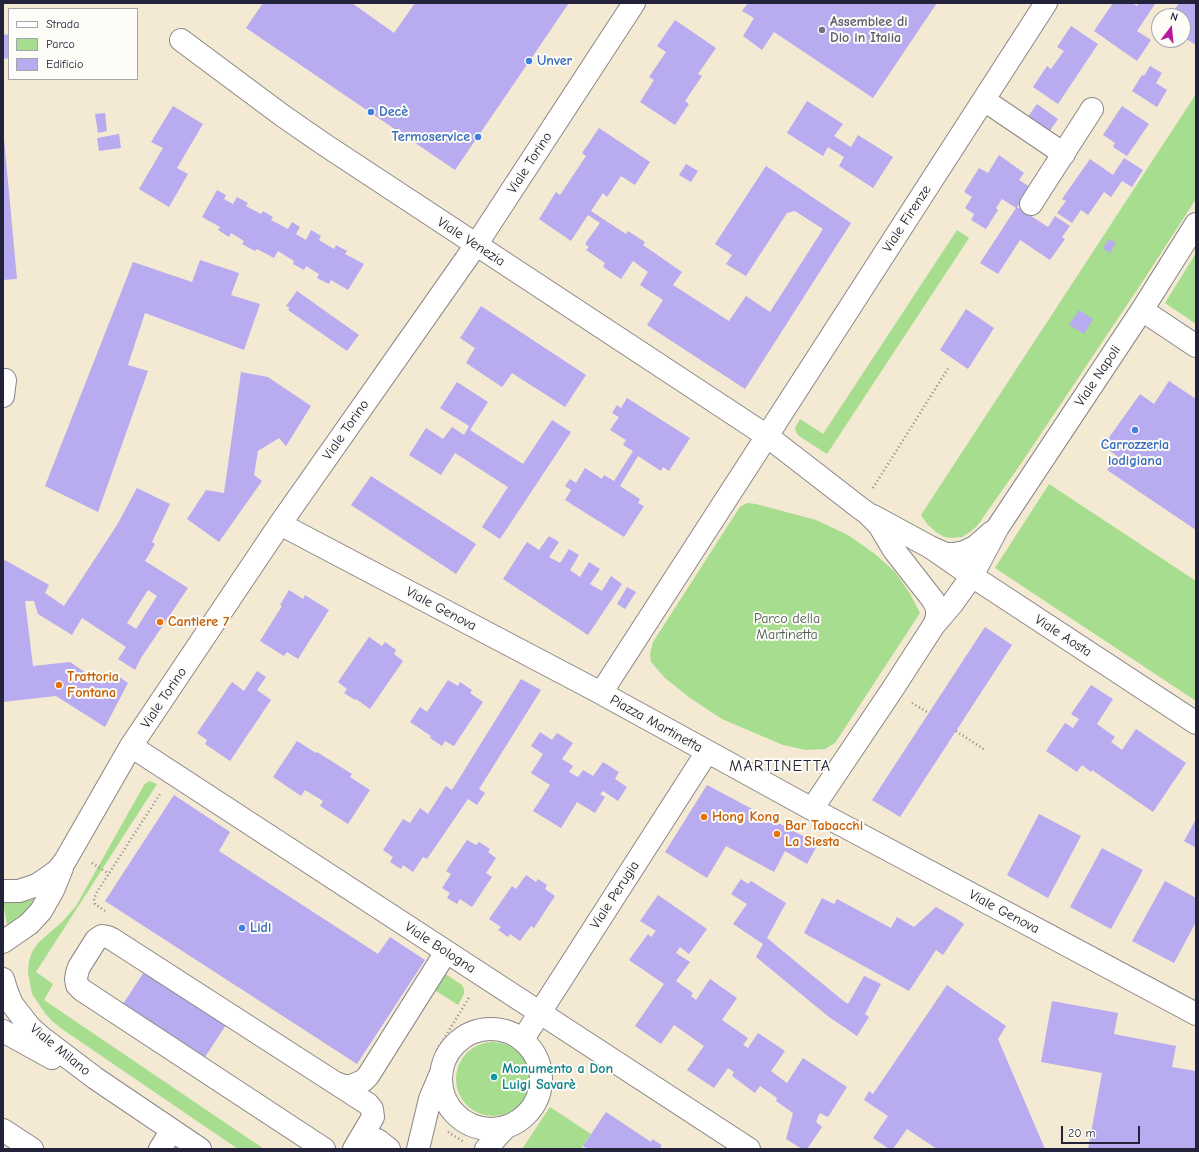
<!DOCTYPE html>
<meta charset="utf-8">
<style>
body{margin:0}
#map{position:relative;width:1199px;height:1152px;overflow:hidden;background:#f4e9d3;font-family:"Comic Neue",sans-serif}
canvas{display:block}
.frame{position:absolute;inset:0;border:4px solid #22223b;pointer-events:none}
.legend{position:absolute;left:8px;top:8px;width:130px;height:72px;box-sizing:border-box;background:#fdfcf7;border:1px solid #a5a5ac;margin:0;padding:5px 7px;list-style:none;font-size:12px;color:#22223b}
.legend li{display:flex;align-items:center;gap:8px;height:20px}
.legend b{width:20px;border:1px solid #a5a5ac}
.north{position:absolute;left:1151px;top:8px;width:40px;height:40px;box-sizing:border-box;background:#fdfcf7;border:1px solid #a5a5ac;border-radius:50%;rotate:16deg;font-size:11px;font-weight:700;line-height:16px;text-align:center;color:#22223b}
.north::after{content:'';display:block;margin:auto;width:14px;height:18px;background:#b5179e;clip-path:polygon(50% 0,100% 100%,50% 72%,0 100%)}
.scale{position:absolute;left:1061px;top:1126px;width:79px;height:18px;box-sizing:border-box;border:2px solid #22223b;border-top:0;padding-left:5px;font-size:12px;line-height:14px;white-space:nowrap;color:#22223b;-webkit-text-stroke:3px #fdfcf7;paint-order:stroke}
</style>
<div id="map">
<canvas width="1199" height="1152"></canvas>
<div class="frame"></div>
<ul class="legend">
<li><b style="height:5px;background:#fff"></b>Strada</li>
<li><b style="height:11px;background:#a6dd8e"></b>Parco</li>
<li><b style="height:11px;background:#b8abef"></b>Edificio</li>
</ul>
<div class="north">N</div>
<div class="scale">20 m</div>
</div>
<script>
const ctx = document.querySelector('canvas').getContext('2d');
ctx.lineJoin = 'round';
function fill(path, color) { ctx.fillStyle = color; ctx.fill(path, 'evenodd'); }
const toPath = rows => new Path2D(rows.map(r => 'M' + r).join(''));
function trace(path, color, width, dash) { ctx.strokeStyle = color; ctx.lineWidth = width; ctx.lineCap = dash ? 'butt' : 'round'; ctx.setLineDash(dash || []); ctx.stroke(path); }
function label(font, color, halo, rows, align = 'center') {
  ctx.font = font + ' "Comic Neue",sans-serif'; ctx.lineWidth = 4; ctx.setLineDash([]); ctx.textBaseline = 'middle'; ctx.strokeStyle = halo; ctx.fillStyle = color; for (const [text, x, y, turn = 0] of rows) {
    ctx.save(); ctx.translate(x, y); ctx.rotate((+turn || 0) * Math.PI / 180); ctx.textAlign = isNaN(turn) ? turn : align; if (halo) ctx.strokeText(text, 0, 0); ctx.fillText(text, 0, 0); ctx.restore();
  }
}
fill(toPath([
 [1196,94,1196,199,1139,287,1020,465,977,526,970,532,962,537,952,538,944,537,936,532,928,525,921,515],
 [957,230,969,238,827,454,799,436,797,434,795,428,800,419,823,434],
 [1196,253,1196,324,1165,303],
 [1049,484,1196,581,1196,701,995,568],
 [747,503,756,504,816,520,848,535,875,554,895,572,909,592,920,613,835,743,825,749,806,750,783,745,722,719,690,698,665,678,651,662,650,654,653,642,736,513,740,507],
 [149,781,152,782,157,784,36,972,53,984,44,1000,264,1149,238,1149,62,1029,52,1021,45,1013,32,994,28,972,29,961,32,952,38,943,63,921,76,906,144,785],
 [39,898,25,913,8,924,7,924,3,902,26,901],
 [444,973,462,985,464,989,464,994,458,1005,433,989],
 '456 1079a37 37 0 1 1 74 0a37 37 0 1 1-74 0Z',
 [550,1107,591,1134,581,1149,522,1149]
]), '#a6dd8e');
fill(toPath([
 [263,3,352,3,394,33,415,3,569,3,455,170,246,28],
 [748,3,937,3,873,98,774,32,762,50,743,36,754,18,742,11],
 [1113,3,1132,3,1137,6,1139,3,1155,4,1137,31,1151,40,1137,61,1094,31],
 [1179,3,1196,3,1196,45,1183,37,1183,16,1170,16],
 [675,20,716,48,698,74,702,76,685,101,689,104,675,125,640,102,654,80,649,77,666,52,657,46],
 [1071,26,1098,44,1058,104,1033,87,1047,66,1051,69,1064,51,1057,47],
 [9,34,9,58,3,59,3,35],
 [1150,66,1162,73,1156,83,1167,90,1157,107,1132,91,1142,75,1144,76],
 [807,101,843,124,834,136,851,147,858,135,893,157,873,188,839,166,844,157,828,147,823,156,787,133],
 [1037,104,1058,119,1049,132,1027,118],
 [173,106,203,124,177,168,188,174,169,207,139,189,163,148,151,142],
 [1122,106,1149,124,1127,156,1113,147,1115,143,1103,135],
 [105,113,107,131,98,133,95,114],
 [599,128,650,162,635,185,621,176,607,197,603,193,591,211,626,234,628,231,645,242,643,245,682,272,673,285,729,321,746,296,770,312,823,229,795,211,787,213,746,276,726,264,732,255,715,244,766,166,851,223,745,389,647,325,663,300,640,285,648,272,633,261,621,279,603,267,605,263,586,250,589,247,585,244,600,223,588,215,571,241,539,219,556,192,560,195,586,156,582,153],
 [119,134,121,148,99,151,97,138],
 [3,139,4,139,17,279,3,280],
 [999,155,1024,173,1019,180,1030,187,1017,207,1048,227,1055,216,1070,226,1062,237,1065,239,1050,260,1020,240,998,274,980,263,1016,208,1002,199,996,208,998,210,986,229,971,220,974,214,965,208,972,197,964,192,979,168,988,173],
 [1124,158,1143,170,1132,187,1122,181,1111,197,1104,192,1088,215,1081,210,1072,223,1057,213,1066,201,1062,199,1090,159,1113,175],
 [686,164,698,171,691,182,679,175],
 [217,190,226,195,224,199,233,204,237,197,248,203,246,206,261,214,263,211,273,217,271,220,288,229,292,222,300,227,296,234,306,240,311,230,321,236,319,240,334,249,336,245,347,251,345,254,364,264,348,290,331,280,329,284,317,278,319,274,306,266,304,270,293,264,294,261,278,251,274,258,257,249,255,251,242,244,244,241,231,233,229,237,218,230,220,227,202,217],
 [1109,239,1116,243,1110,253,1103,248],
 [200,260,239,273,231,295,260,304,244,350,145,313,128,365,148,371,98,512,45,486,133,262,192,282],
 [297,291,359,335,347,351,288,310,290,308,286,306],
 [481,306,586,375,565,407,512,373,502,387,466,363,475,348,460,338],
 [966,309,994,328,968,369,940,350],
 [1079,310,1093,319,1084,334,1069,325],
 [241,372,268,377,311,406,286,446,279,438,258,451,254,475,262,481,219,542,187,519,206,490,224,493],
 [1169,381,1196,399,1196,530,1107,470,1117,456,1103,446,1140,394,1154,404],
 [457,382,488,402,470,430,523,464,552,420,571,432,500,539,482,527,508,487,455,453,441,475,409,455,426,428,443,439,452,427,464,435,469,426,440,408],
 [627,398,690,438,669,471,663,467,661,471,638,456,620,486,640,499,638,503,644,506,624,537,565,500,571,490,565,486,570,479,576,483,585,468,602,479,604,475,614,481,633,451,623,445,626,440,610,430,619,417,612,413,617,405,621,408],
 [371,476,476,544,456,574,351,505],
 [137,488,170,504,152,542,155,544,145,561,188,588,141,658,135,670,118,659,126,647,82,618,72,635,38,614,34,601,25,601,33,666,70,662,102,684,111,671,128,683,105,727,56,696,3,702,3,562,5,560,49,585,45,593,64,606,117,525],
 [148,590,157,596,136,629,127,623],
 [549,536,559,542,549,557,560,563,569,549,579,555,570,570,580,577,589,562,600,569,590,584,602,591,611,576,622,584,588,635,503,579,527,542,539,550],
 [627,587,636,592,625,609,617,604],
 [289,590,303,599,305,595,329,610,298,659,287,652,284,656,260,641,282,606,280,605],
 [985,627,1012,645,900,817,872,800],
 [369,637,382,646,385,642,396,650,394,654,403,661,370,709,356,699,355,700,344,693,347,689,338,682],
 [257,671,266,677,257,690,271,700,230,761,205,744,207,740,197,733,232,682,244,691],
 [521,679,541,690,479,789,485,793,477,805,468,799,427,859,423,857,413,872,403,865,401,869,390,862,393,857,383,850,403,819,410,823,420,808,428,814,446,786,452,790],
 [448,680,458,686,460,682,472,690,470,693,483,702,454,746,445,741,442,746,430,738,431,736,410,722,420,707,427,712],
 [1091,685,1113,699,1097,724,1115,737,1111,742,1122,750,1136,729,1186,763,1153,812,1092,770,1091,772,1082,765,1077,772,1046,751,1065,723,1073,728,1079,719,1071,714],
 [540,732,552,740,557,733,573,743,562,759,573,766,569,772,578,777,583,770,593,776,603,762,619,772,615,779,627,787,618,801,603,791,600,794,605,797,595,813,577,802,561,828,533,811,550,785,531,773,543,754,531,746],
 [297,741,316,753,317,752,352,774,350,777,370,790,348,824,320,806,323,801,315,796,305,790,301,796,273,777],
 [707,785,818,844,807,864,785,851,774,872,726,846,707,878,665,852],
 [174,795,230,832,219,851,378,954,390,937,425,960,357,1064,105,901],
 [1039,814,1081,836,1048,898,1007,875],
 [1196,819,1196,848,1184,841],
 [467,840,476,845,479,842,490,849,488,852,496,858,486,873,492,877,472,907,460,899,457,904,447,898,450,893,442,888,451,874,446,871],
 [1102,848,1143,870,1111,929,1070,907],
 [526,875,536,882,538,879,547,885,545,889,555,896,534,928,531,926,520,941,510,934,508,937,498,930,501,927,489,919,512,886,516,889],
 [741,879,748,884,751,881,786,903,767,938,841,999,848,1004,864,976,881,984,865,1014,869,1017,857,1036,829,1017,756,957,763,944,733,924,747,904,731,894],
 [1165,881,1196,898,1196,922,1174,963,1132,941],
 [658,895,707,929,689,954,680,947,676,953,690,962,676,981,693,993,691,996,696,1000,710,979,737,998,722,1020,748,1038,743,1045,748,1048,758,1033,785,1051,771,1071,787,1083,803,1058,847,1087,828,1117,820,1113,818,1117,816,1122,822,1127,807,1149,802,1149,786,1139,793,1113,776,1101,777,1098,760,1086,755,1093,732,1076,734,1072,728,1068,714,1088,687,1070,704,1046,674,1025,661,1044,635,1026,664,984,629,960,648,934,651,937,656,931,640,921],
 [822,898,834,904,837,899,891,928,897,917,914,927,936,907,957,919,964,924,943,955,936,950,909,991,804,933],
 [144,972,226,1025,205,1057,123,1004],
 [947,985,1006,1026,998,1039,1045,1149,937,1149,907,1129,893,1149,889,1149,873,1138,888,1116,864,1100,869,1091,873,1094],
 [1052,1001,1118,1013,1114,1034,1176,1046,1172,1067,1196,1071,1196,1149,1088,1149,1102,1073,1041,1062],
 [606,1112,651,1142,652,1139,662,1145,660,1147,663,1149,588,1149,583,1146]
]), '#b8abef');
const minor = toPath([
 [181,40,283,116,325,145,767,436,1046,3],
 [984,100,1064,154],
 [1031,204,1092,109],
 [1142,310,1196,346],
 [3,396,5,380],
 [767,436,860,508,867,513,879,525,894,550,933,600,937,608,937,617,934,625,892,690,812,809,601,693,767,436],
 [873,516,930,547,946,554,954,554,964,552,975,547,992,532],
 [280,524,601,693],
 [930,547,972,576,1196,723],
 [934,625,952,604,972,576,998,527,1142,310,1196,224],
 [131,746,749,1149],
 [812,809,1196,1014],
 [3,891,19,891,37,885,57,871,65,861,131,746,280,524,476,245,634,3],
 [3,942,29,924,41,911,53,890,62,868],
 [3,979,7,992,12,1004,29,1026,41,1037,95,1078,200,1149],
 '441 1079a50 50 0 1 1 100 0a50 50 0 1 1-100 0Z',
 [3,1031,52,1058],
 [523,1039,707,752],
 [336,1083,344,1086,351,1086,363,1081,368,1076,446,952],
 [3,1130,32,1149],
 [359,1142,363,1138,368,1137,373,1138,379,1141,389,1149],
 [160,1149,172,1130],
 [324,1149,82,990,77,985,76,979,77,973,79,967,96,940,102,936,108,937,112,939,368,1104,372,1109,373,1117,354,1149],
 [418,1149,430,1099,441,1073],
 [486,1149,505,1128]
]);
trace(minor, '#8b8687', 24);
trace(toPath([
 [873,488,949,367],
 [912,703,929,713],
 [956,731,985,750],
 [92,863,109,874],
 [105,911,95,904,94,899,97,892,160,794],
 [437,1050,470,996],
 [448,1132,464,1142]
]), '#8b8687', 2.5, [1, 3]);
trace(minor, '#fff', 22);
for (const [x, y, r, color] of [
 [822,30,4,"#6b7280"],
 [529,61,4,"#3f7fe0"],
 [371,112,4,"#3f7fe0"],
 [478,137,4,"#3f7fe0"],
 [1135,430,4,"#3f7fe0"],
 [160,622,4,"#e8710a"],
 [59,685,4,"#e8710a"],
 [704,817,4,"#e8710a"],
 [777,834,4,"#e8710a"],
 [242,928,4,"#3f7fe0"],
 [494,1077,4,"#0f9aa8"]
]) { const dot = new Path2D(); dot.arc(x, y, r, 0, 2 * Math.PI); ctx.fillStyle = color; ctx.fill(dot); trace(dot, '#fdfcf7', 1.5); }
label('bold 14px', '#5b616d', '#fdfcf7', [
 ["Assemblee di",830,22],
 ["Dio in Italia",830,38]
], 'left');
label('bold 14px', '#366cbe', '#fdfcf7', [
 ["Unver",537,61],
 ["Decè",379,112],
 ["Termoservice",470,137,"right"],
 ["Carrozzeria",1135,445,"center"],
 ["lodigiana",1135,461,"center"],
 ["Lidl",250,928]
], 'left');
label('14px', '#22223b', '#fdfcf7', [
 ["Viale Torino",530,163,-57],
 ["Viale Firenze",907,219,-57],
 ["Viale Venezia",471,242,33],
 ["Viale Napoli",1098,376,-56],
 ["Viale Torino",346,430,-55],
 ["Viale Genova",441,609,28],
 ["Viale Aosta",1063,636,33],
 ["Viale Torino",164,698,-56],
 ["Piazza Martinetta",656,724,29],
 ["Viale Perugia",615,895,-57],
 ["Viale Genova",1004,912,28],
 ["Viale Bologna",440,948,33],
 ["Viale Milano",60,1050,39]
]);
label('14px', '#4a5a54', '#fdfcf7', [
 ["Parco della",787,619],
 ["Martinetta",787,635]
]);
label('bold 14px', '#c56008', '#fdfcf7', [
 ["Cantiere 7",168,622],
 ["Trattoria",67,677],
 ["Fontana",67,693],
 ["Hong Kong",712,817],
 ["Bar Tabacchi",785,826],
 ["La Siesta",785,842]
], 'left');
label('bold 14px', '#0d838f', '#fdfcf7', [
 ["Monumento a Don",502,1069],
 ["Luigi Savarè",502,1085]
], 'left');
ctx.letterSpacing = '1px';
label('16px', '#22223b', '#fdfcf7', [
 ["MARTINETTA",780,766]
]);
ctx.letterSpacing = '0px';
</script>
